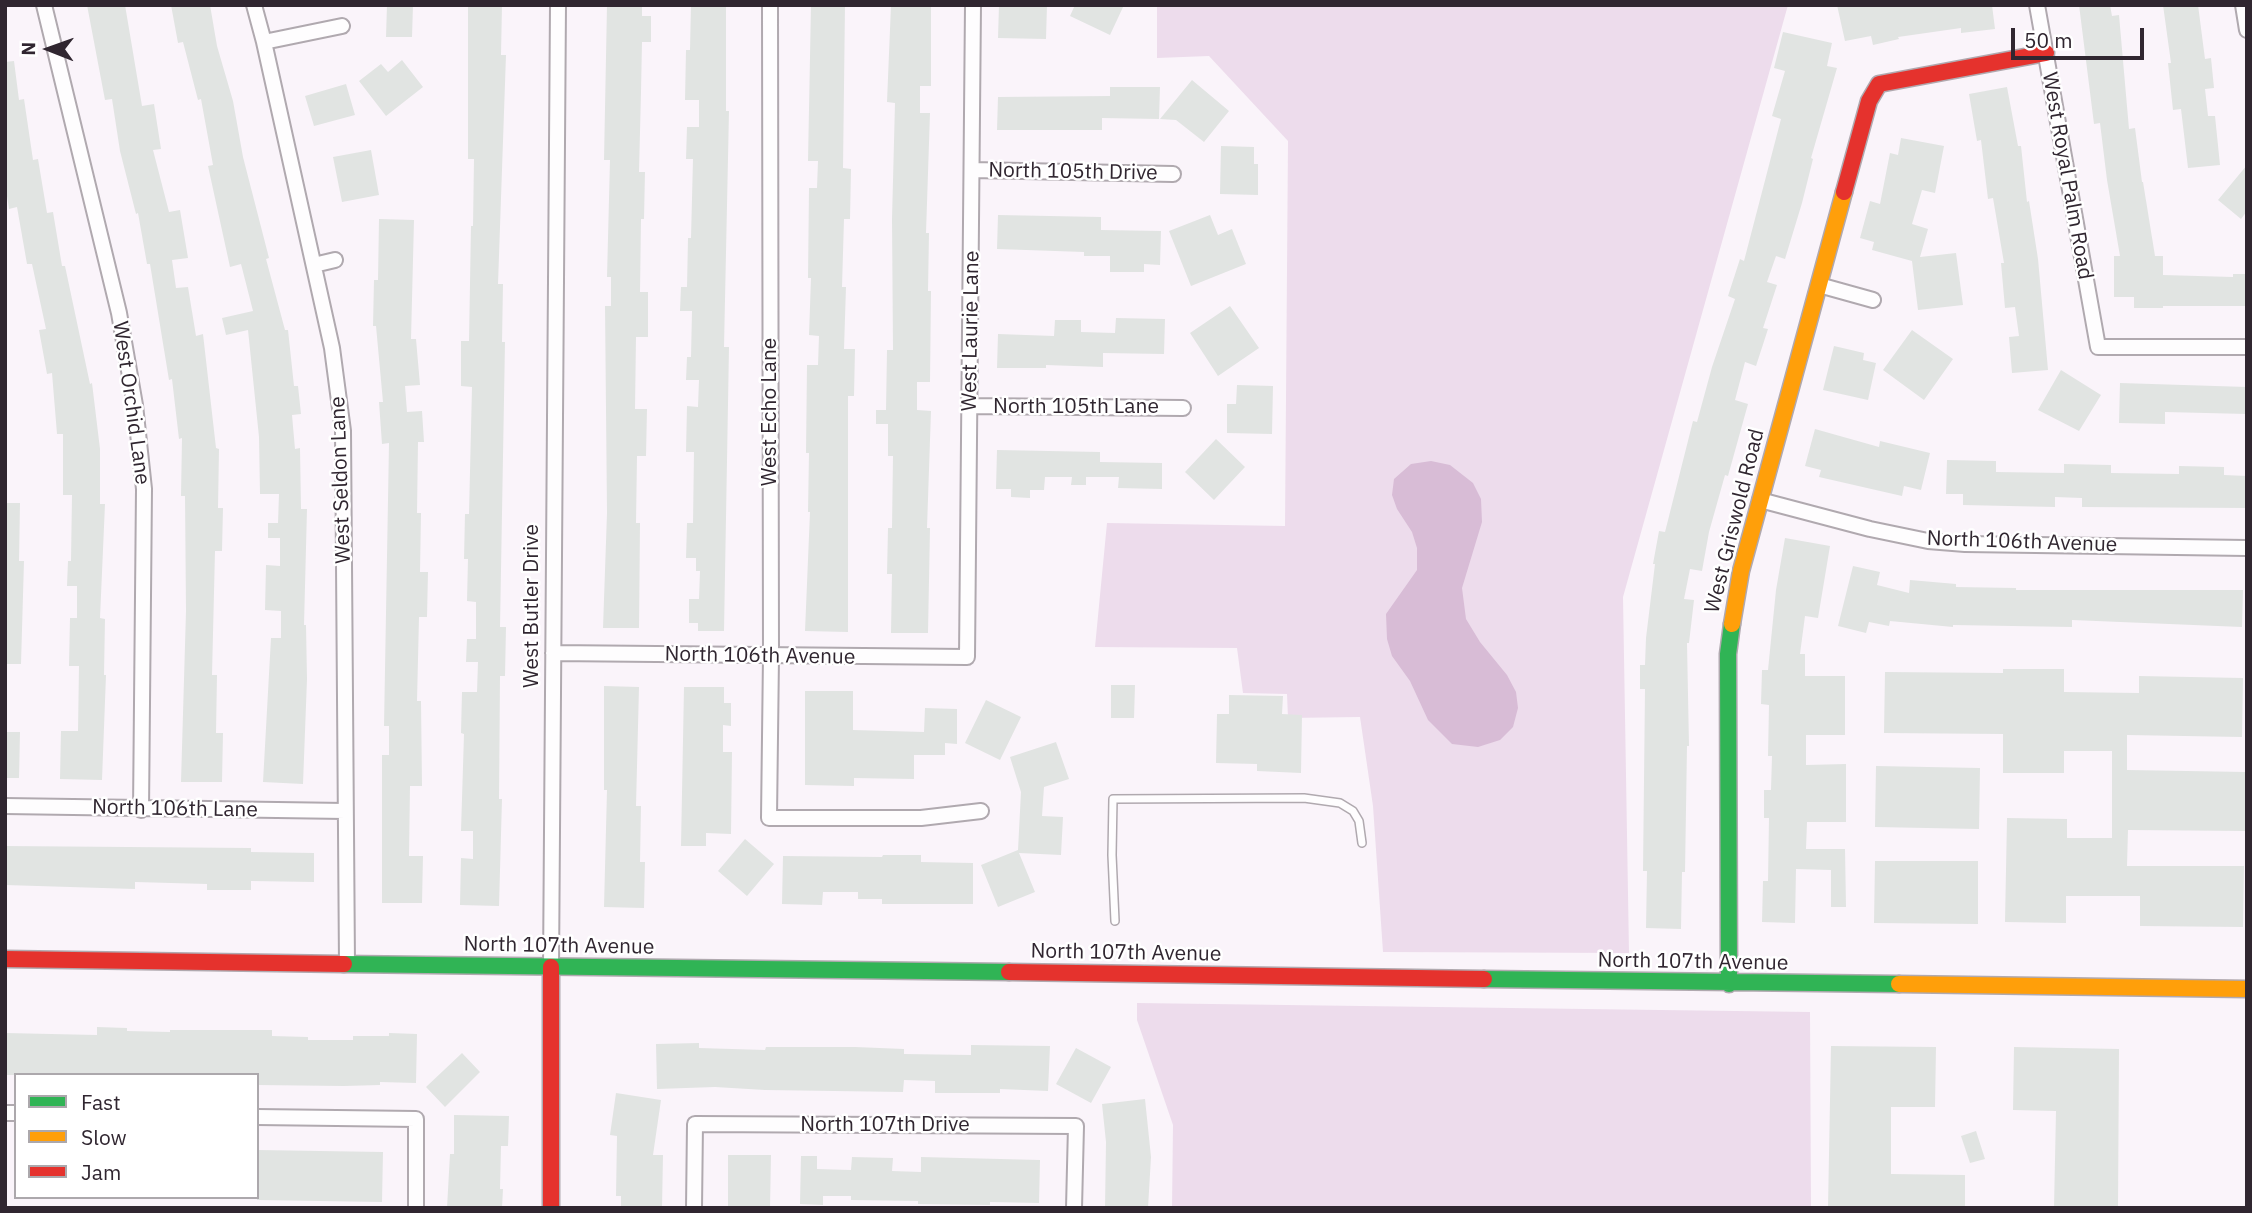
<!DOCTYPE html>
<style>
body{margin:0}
#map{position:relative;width:2252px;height:1213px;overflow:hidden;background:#faf4fa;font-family:"IBM Plex Sans",sans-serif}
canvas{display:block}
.frame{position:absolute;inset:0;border:7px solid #302630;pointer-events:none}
.legend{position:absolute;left:14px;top:1073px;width:245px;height:126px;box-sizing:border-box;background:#fff;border:2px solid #aca8ac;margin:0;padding:9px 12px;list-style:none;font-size:21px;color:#302630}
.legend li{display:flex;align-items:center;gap:14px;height:35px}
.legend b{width:35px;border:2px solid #aca8ac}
.north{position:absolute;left:14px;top:14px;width:70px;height:70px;-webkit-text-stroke:5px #fff;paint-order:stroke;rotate:271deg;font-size:19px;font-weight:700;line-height:28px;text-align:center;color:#302630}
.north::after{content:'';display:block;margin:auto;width:24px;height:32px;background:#302630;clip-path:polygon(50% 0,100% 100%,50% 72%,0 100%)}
.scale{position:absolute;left:2011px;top:28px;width:133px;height:32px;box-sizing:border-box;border:4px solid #302630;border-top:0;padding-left:9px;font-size:21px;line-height:24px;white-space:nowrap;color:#302630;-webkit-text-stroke:5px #fff;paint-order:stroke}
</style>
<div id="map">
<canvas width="2252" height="1213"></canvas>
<div class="frame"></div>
<ul class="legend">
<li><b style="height:9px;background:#30b455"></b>Fast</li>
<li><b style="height:9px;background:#ff9f0a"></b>Slow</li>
<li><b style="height:9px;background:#e5322d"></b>Jam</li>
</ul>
<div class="north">N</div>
<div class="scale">50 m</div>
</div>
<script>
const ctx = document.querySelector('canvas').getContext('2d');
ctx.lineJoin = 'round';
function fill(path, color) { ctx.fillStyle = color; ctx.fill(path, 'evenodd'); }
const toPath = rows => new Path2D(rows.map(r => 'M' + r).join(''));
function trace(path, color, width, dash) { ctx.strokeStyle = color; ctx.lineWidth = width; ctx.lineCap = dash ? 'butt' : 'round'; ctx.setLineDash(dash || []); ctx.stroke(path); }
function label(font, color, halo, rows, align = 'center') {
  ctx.font = font + ' "IBM Plex Sans",sans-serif'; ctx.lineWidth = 5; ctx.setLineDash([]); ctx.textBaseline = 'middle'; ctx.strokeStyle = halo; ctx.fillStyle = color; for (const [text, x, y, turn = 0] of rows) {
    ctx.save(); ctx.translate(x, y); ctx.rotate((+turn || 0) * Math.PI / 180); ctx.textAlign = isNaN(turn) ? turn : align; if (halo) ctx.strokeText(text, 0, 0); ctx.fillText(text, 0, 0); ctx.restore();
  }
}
fill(toPath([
 [1157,5,1788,5,1623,597,1629,953,1383,952,1373,806,1360,717,1288,718,1287,694,1243,693,1237,648,1095,647,1107,523,1285,526,1288,141,1209,56,1157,58],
 [1137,1003,1810,1012,1811,1208,1172,1208,1173,1125,1137,1020]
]), '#eddcec');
fill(toPath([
 [1431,461,1450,465,1473,483,1481,499,1482,522,1462,588,1466,619,1480,642,1507,675,1516,692,1518,708,1513,727,1500,740,1478,747,1452,744,1428,720,1410,681,1392,656,1387,639,1386,614,1417,570,1417,548,1412,532,1397,509,1392,495,1394,479,1411,464]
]), '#d8bcd6');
fill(toPath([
 [87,5,125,5,142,106,154,104,161,149,153,150,169,212,180,210,188,258,172,260,176,288,188,287,196,336,203,334,216,448,219,449,218,508,223,508,222,551,215,551,212,675,217,675,216,733,223,733,222,782,181,782,186,611,185,496,181,496,182,438,179,439,172,379,169,380,150,264,147,264,138,213,136,214,120,151,112,99,105,100],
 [171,5,210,5,217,46,233,101,243,157,269,258,266,259,285,330,288,330,294,386,298,386,301,414,292,415,295,449,300,448,301,509,307,509,304,625,306,625,307,679,303,784,263,782,271,638,281,638,281,611,265,610,266,565,280,566,280,538,268,538,268,523,278,523,279,494,260,494,259,437,248,330,226,335,222,318,253,311,241,264,230,267,208,166,213,165,201,99,198,100,183,42,178,43],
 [387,5,413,5,412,37,386,37],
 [468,5,502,5,501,55,506,55,498,284,503,284,502,342,505,342,500,627,506,627,505,676,500,676,499,799,502,799,499,906,460,905,461,858,473,859,473,831,461,831,464,734,461,733,462,692,477,692,478,662,466,662,467,639,476,639,476,602,467,601,468,559,464,559,465,514,469,514,472,387,461,386,461,341,469,341,471,226,473,226,474,159,468,159],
 [607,5,642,5,642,16,651,16,651,42,642,42,641,92,639,172,645,172,644,219,641,219,640,292,648,292,648,337,636,337,635,409,647,409,646,456,637,456,636,523,640,523,639,628,603,628,607,513,605,306,611,306,611,277,607,277,610,160,604,160],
 [691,5,726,5,726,111,729,111,724,347,729,347,724,631,698,631,698,623,689,623,689,599,699,599,700,571,696,571,696,558,686,558,687,523,693,523,694,452,686,452,687,406,698,407,699,380,686,380,687,357,691,357,692,311,680,311,681,287,687,287,688,238,691,238,693,159,686,159,687,127,699,127,699,100,685,100,686,50,690,50],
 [811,5,845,5,843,168,851,169,850,219,844,219,842,287,846,287,844,349,855,349,854,396,848,396,848,632,805,631,810,512,808,512,809,453,806,453,807,365,818,365,819,336,809,335,811,278,808,278,809,188,817,188,818,161,808,161],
 [891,5,931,5,931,86,920,86,920,113,930,113,926,233,929,233,928,291,931,291,930,382,917,382,917,410,931,411,927,528,930,528,928,633,891,633,892,574,887,574,888,528,892,528,893,456,888,456,888,424,876,424,876,410,886,410,887,350,893,350,892,219,895,103,887,102],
 [999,5,1047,5,1046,39,998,38],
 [1075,5,1124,5,1110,35,1070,16],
 [1837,5,1992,5,1995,29,1961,33,1961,28,1898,37,1899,39,1873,45,1871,36,1845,41],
 [2079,5,2110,5,2112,16,2119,15,2129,129,2135,128,2142,182,2143,182,2155,256,2163,256,2163,275,2233,277,2233,274,2247,274,2247,306,2163,306,2163,308,2134,308,2134,297,2114,297,2114,256,2120,256,2107,180,2100,123,2094,124],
 [2163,5,2198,5,2205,59,2211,58,2214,88,2205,89,2208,116,2215,116,2220,165,2188,168,2181,109,2173,110,2168,63,2171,63],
 [1783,32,1832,43,1827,66,1837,68,1811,158,1813,159,1802,203,1785,259,1776,256,1767,282,1777,285,1763,328,1768,329,1756,366,1745,362,1735,400,1748,404,1728,476,1725,475,1709,532,1702,571,1690,569,1684,599,1694,600,1689,643,1687,643,1689,746,1687,746,1685,872,1682,872,1681,929,1646,928,1647,871,1643,871,1645,689,1640,689,1640,665,1645,665,1646,638,1655,564,1653,564,1659,531,1665,532,1693,421,1697,422,1712,367,1735,299,1728,296,1740,259,1744,261,1781,119,1772,116,1785,71,1774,68],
 [402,60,423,87,386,116,359,81,381,64,388,72],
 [14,61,19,100,24,99,33,160,38,159,47,213,53,212,62,266,65,266,90,384,92,383,100,449,100,504,105,504,100,618,105,619,104,675,106,675,102,780,60,779,61,731,78,731,79,666,69,666,70,618,77,618,77,586,67,586,68,561,71,561,72,495,63,495,63,434,57,434,52,373,47,374,39,330,46,329,32,264,27,264,17,207,9,209,5,183,5,62],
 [1192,80,1229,111,1204,142,1176,120,1160,119],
 [346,84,355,115,314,126,305,96],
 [1110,87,1160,87,1159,119,1102,118,1102,130,997,130,998,97,1110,96],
 [2007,87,2018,146,2021,146,2027,202,2029,201,2038,259,2048,370,2012,373,2009,337,2019,336,2015,307,2005,308,2001,263,2004,263,1993,198,1988,199,1981,140,1977,141,1969,94],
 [1901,138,1944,146,1935,193,1922,190,1912,224,1928,229,1920,257,1956,253,1963,305,1918,310,1912,261,1872,250,1874,242,1860,238,1870,201,1880,204,1890,153,1898,155],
 [1221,146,1254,147,1254,164,1258,164,1258,195,1220,194],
 [371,150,379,195,342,202,333,157],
 [2247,165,2247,211,2241,219,2218,200],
 [998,215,1101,217,1101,230,1161,231,1160,265,1144,264,1144,272,1110,272,1110,256,1084,256,1084,252,997,249],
 [1210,215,1218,235,1232,229,1246,264,1191,286,1169,231],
 [379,219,414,220,411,339,416,339,420,385,405,386,407,412,422,411,424,442,418,442,417,513,421,513,420,572,428,572,427,617,419,617,417,701,421,701,422,786,410,786,409,856,423,856,422,903,382,903,382,755,389,755,389,726,384,726,389,443,382,444,379,402,383,402,376,326,373,326,374,280,378,280],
 [1230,306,1259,348,1218,376,1190,333],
 [1116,318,1165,319,1164,354,1103,353,1103,367,1046,365,1046,368,997,368,998,334,1054,336,1055,320,1081,320,1081,332,1115,333],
 [1912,330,1953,359,1924,400,1883,370],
 [1834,346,1864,353,1863,360,1876,363,1868,400,1823,390],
 [2061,370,2101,395,2079,431,2038,410],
 [2120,383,2247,387,2247,414,2165,412,2165,424,2119,423],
 [1237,385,1273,386,1272,434,1227,433,1227,404,1236,404],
 [1815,429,1879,447,1880,441,1930,453,1921,490,1904,486,1902,496,1819,477,1821,470,1805,466],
 [1216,439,1245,467,1214,500,1185,472],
 [997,450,1100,452,1100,462,1162,463,1162,489,1118,488,1119,477,1086,477,1086,485,1071,485,1072,477,1045,477,1044,490,1030,490,1030,498,1011,497,1011,489,996,489],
 [1947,460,1996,461,1996,472,2064,473,2064,464,2111,465,2111,473,2179,474,2179,466,2224,467,2224,475,2247,476,2247,508,2082,507,2082,498,2055,497,2055,507,1963,505,1963,494,1946,494],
 [5,503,20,503,19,561,24,561,21,664,5,664],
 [1785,538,1830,546,1818,618,1805,616,1800,654,1805,654,1805,676,1845,676,1845,735,1806,735,1806,765,1846,764,1846,822,1807,822,1806,849,1845,849,1846,907,1831,907,1831,870,1796,869,1795,923,1762,922,1763,881,1768,881,1769,818,1764,818,1764,790,1771,790,1772,756,1768,756,1769,705,1761,704,1762,670,1768,670,1776,590],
 [1853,566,1880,572,1877,585,1909,593,1910,580,1956,584,1956,587,2016,588,2016,590,2243,590,2242,627,2072,620,2072,627,1953,625,1953,627,1890,621,1889,626,1869,622,1866,633,1838,626],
 [2003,669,2064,669,2064,692,2139,693,2139,676,2243,678,2242,737,2127,735,2127,770,2246,772,2246,831,2128,830,2127,866,2244,866,2243,927,2140,926,2140,896,2066,896,2066,923,2005,922,2007,818,2067,819,2067,838,2112,838,2112,751,2064,751,2064,773,2003,773,2003,734,1884,733,1885,672,2003,673],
 [1111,685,1135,685,1134,718,1111,718],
 [604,686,639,687,636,806,641,806,640,862,645,862,644,908,604,907,607,790,604,790],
 [684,687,724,687,724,703,731,703,731,726,723,725,723,752,732,752,731,834,706,833,706,846,681,846],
 [805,691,853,691,853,730,924,732,925,708,957,709,957,744,945,743,945,755,914,755,914,779,854,778,854,786,805,785],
 [1229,695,1283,696,1282,714,1302,715,1301,773,1257,771,1257,764,1216,763,1217,714,1229,714],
 [986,700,1021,717,1000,760,965,743],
 [5,732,20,732,19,778,5,778],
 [1056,742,1069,779,1044,787,1042,816,1063,817,1061,855,1019,853,1035,892,998,907,981,865,1018,850,1021,792,1010,757],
 [1876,766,1980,768,1979,829,1875,827],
 [745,839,774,864,747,896,718,871],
 [5,846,251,848,251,852,314,853,314,882,251,881,251,890,207,890,207,884,135,882,135,889,5,885],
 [883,855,921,855,921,862,973,863,973,904,882,904,882,899,858,899,858,892,823,892,822,905,782,904,783,856,882,857],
 [1875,861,1978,861,1978,924,1874,923],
 [97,1027,127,1028,127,1031,170,1032,170,1030,272,1030,272,1036,308,1037,308,1040,353,1040,353,1036,389,1036,389,1033,417,1034,416,1083,380,1082,380,1085,344,1086,257,1085,257,1075,5,1075,5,1033,97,1035],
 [699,1043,699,1048,765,1050,766,1047,855,1047,904,1049,904,1054,971,1055,971,1045,1050,1046,1048,1091,1000,1089,1000,1093,935,1093,935,1081,904,1080,903,1092,765,1090,715,1087,657,1089,656,1044],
 [1831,1046,1936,1047,1935,1107,1891,1107,1891,1174,1965,1175,1965,1208,1828,1208],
 [2014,1047,2119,1049,2118,1208,2054,1208,2056,1111,2013,1110],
 [1076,1048,1111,1067,1091,1103,1056,1084],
 [462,1053,480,1072,445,1107,426,1087],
 [616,1093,661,1100,653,1155,663,1155,662,1208,621,1208,621,1196,616,1196,617,1136,610,1135],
 [1145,1099,1151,1157,1148,1208,1105,1208,1106,1142,1102,1104],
 [454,1115,509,1116,508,1146,501,1146,500,1189,503,1189,502,1208,447,1208,450,1154,454,1154],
 [1976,1131,1985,1159,1970,1163,1961,1136],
 [257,1150,383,1152,382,1202,257,1200],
 [728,1155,771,1155,770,1208,728,1208],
 [801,1156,817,1156,817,1169,851,1170,852,1157,893,1158,892,1171,921,1172,921,1157,1040,1160,1039,1203,990,1202,990,1205,918,1204,918,1201,851,1200,851,1196,823,1196,823,1205,800,1204]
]), '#e1e4e2');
const lane = toPath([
 [1115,921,1112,855,1113,799,1304,798,1340,803,1353,811,1359,821,1362,843]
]);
const street = toPath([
 [44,5,119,313,135,405,144,489,141,810],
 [254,5,264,42,332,348,343,431,347,964],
 [770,5,771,656,769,818,921,818,981,811],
 [2037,5,2098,347,2247,347],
 [2243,5,2247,30],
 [264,42,342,26],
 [972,170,1173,174],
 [314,265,335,260],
 [1819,285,1873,300],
 [970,406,1183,408],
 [1760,500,1870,529,1928,541,1965,544,2247,548],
 [553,653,967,657,973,5],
 [5,806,345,811],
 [551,967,558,5],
 [5,1113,16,1113],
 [257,1117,416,1119,416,1208],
 [694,1208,695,1124,1076,1126,1074,1208]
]);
const fast = toPath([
 [344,964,1009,972],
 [1484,979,1899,984],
 [1729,984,1728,654,1732,624]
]);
const slow = toPath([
 [1732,624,1741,571,1844,192],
 [1899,984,2247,989]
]);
const jam = toPath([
 [1844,192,1869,101,1879,84,2046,53],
 [5,959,344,964],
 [551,967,551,1208],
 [1009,972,1484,979]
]);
trace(lane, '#b0a9af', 10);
trace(street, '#b0a9af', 18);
trace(fast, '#b0a9af', 19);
trace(slow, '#b0a9af', 19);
trace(jam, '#b0a9af', 19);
trace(lane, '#fefdfe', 7);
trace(street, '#fefdfe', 14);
trace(fast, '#30b455', 16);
trace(slow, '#ff9f0a', 16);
trace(jam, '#e5322d', 16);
label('21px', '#302630', '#fff', [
 ["North 105th Drive",1073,172,1],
 ["West Royal Palm Road",2067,176,80],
 ["West Laurie Lane",971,331,-89],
 ["West Orchid Lane",131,403,82],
 ["North 105th Lane",1076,407],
 ["West Echo Lane",770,412,-90],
 ["West Seldon Lane",341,480,-92],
 ["West Griswold Road",1735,521,-76],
 ["North 106th Avenue",2022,542,2],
 ["West Butler Drive",532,606,-90],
 ["North 106th Avenue",760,656,1],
 ["North 106th Lane",175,809,1],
 ["North 107th Avenue",559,946,1],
 ["North 107th Avenue",1126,953,1],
 ["North 107th Avenue",1693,962,1],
 ["North 107th Drive",885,1125]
]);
</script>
